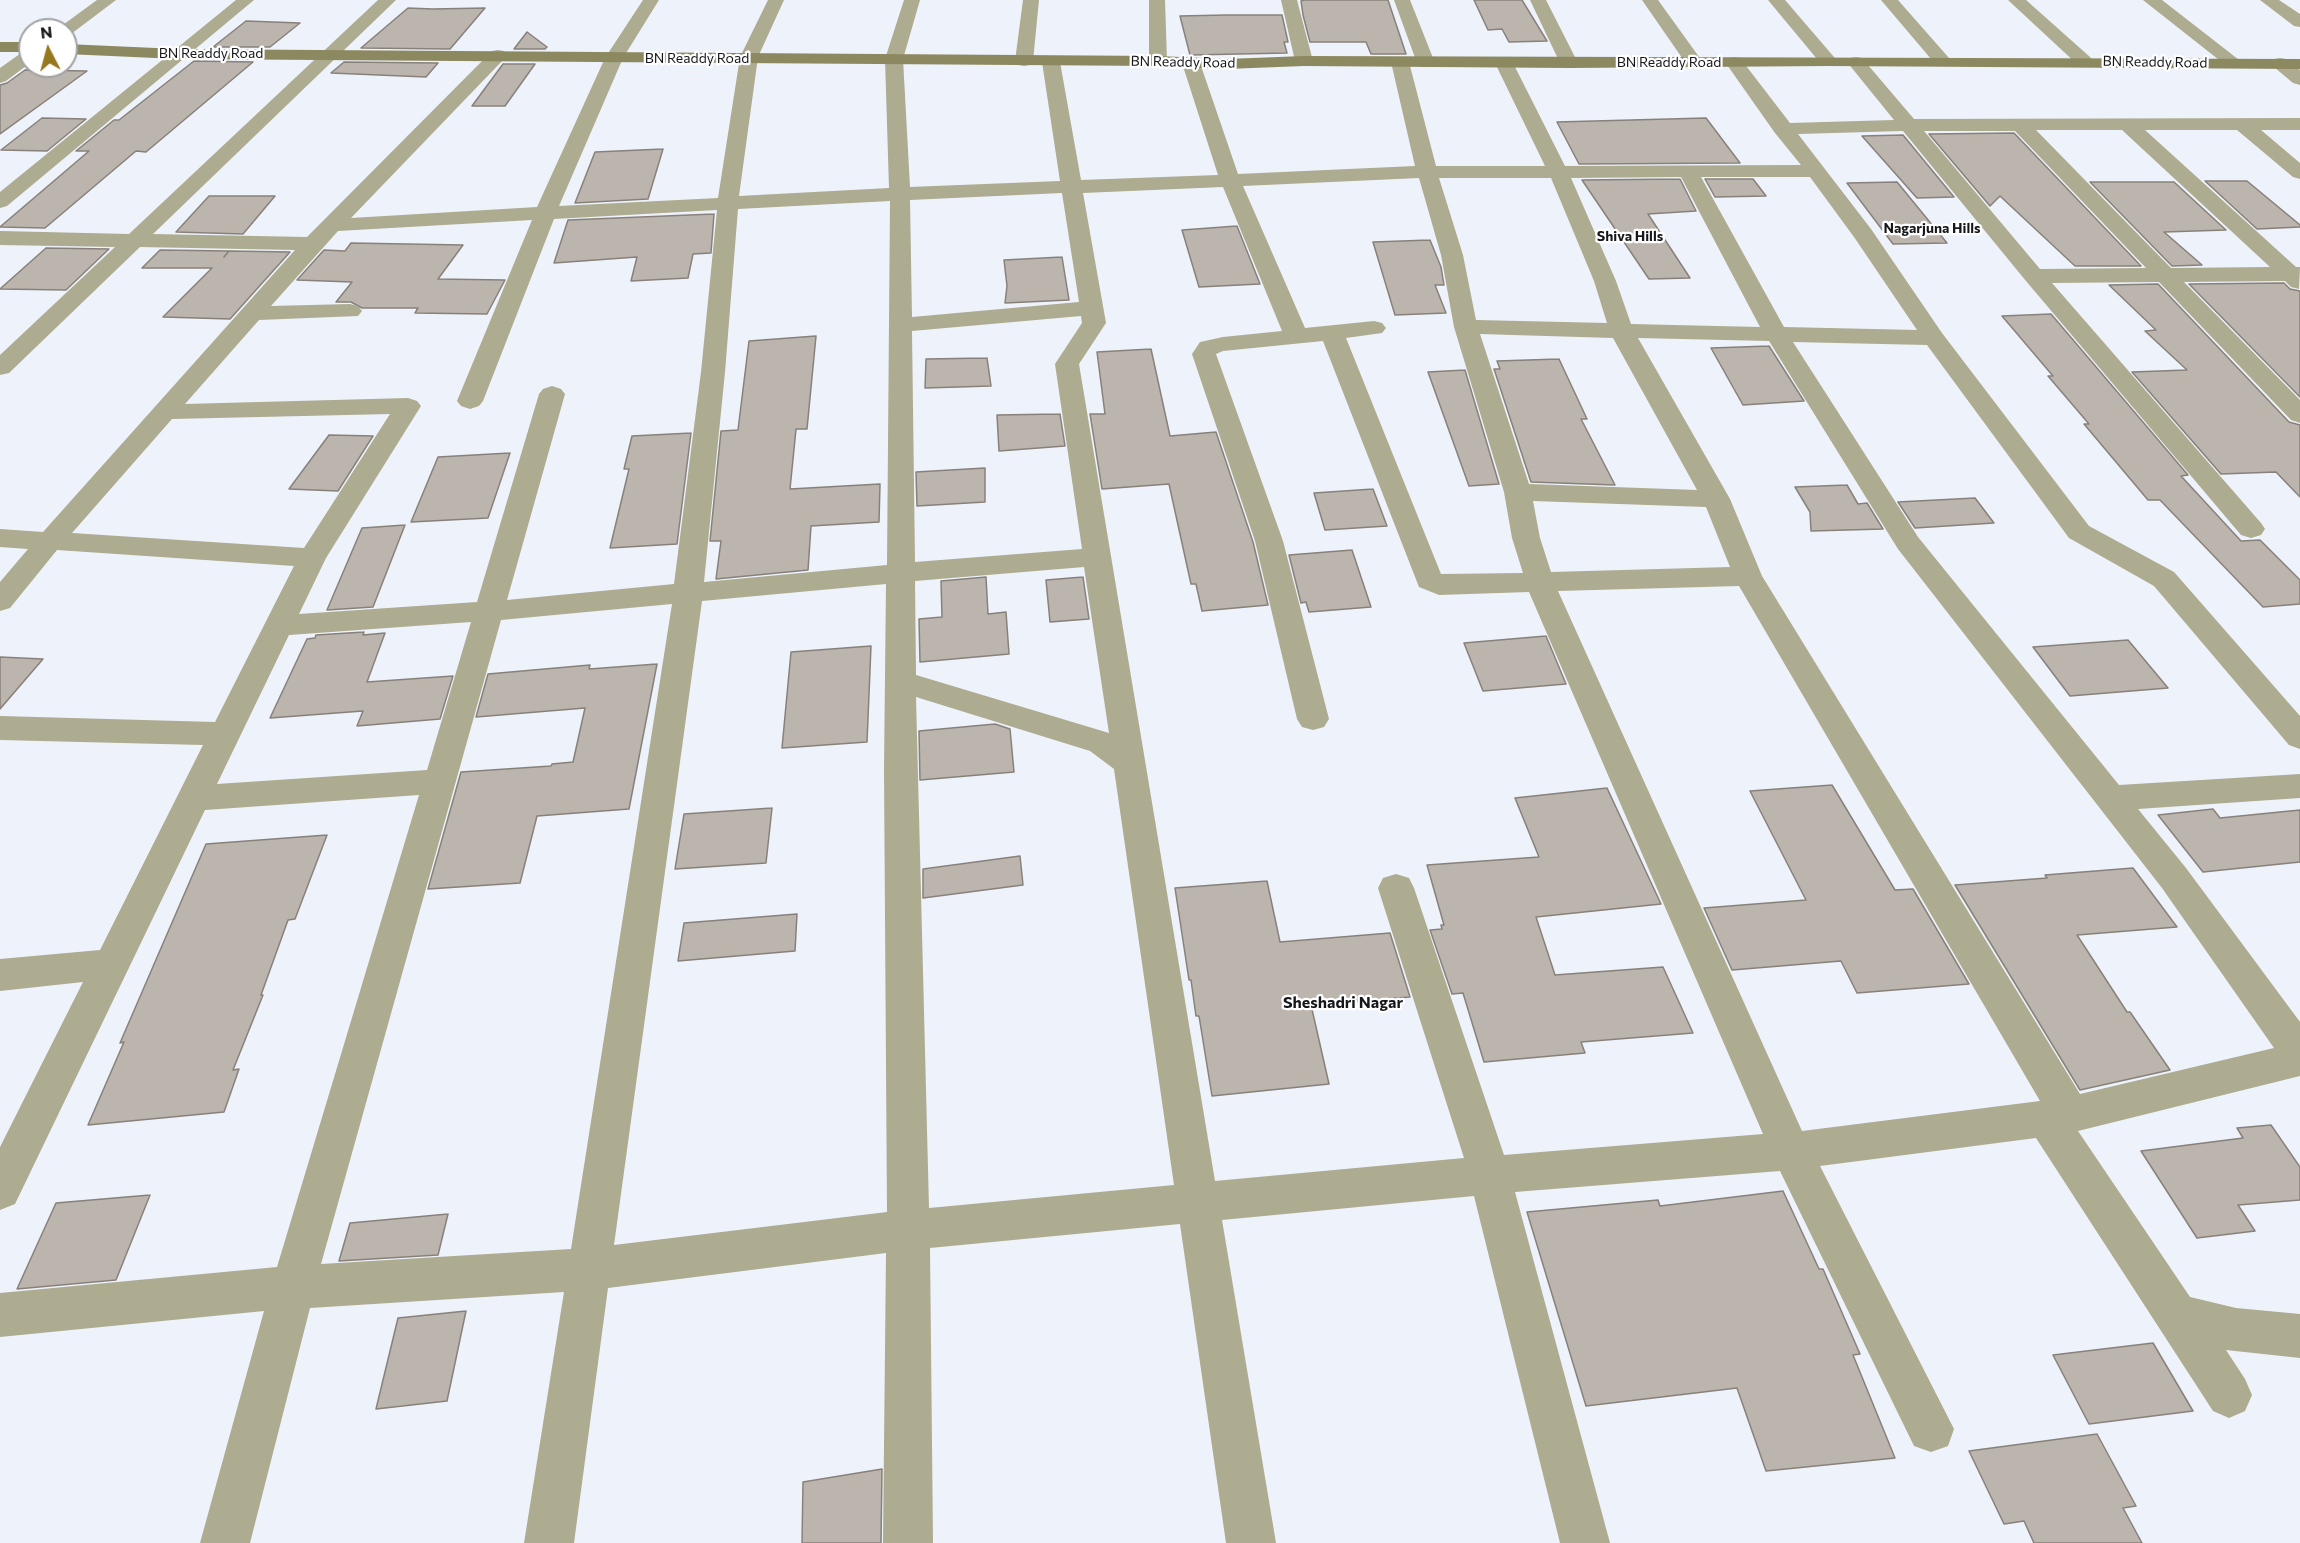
<!DOCTYPE html>
<style>
body{margin:0}
#map{position:relative;width:2300px;height:1543px;overflow:hidden;background:#edf2fb;font-family:Commissioner,sans-serif}
canvas{display:block}
.north{position:absolute;left:18px;top:18px;width:60px;height:60px;box-sizing:border-box;background:#fff;border:2px solid #a1a2a3;border-radius:50%;rotate:354deg;font-size:16px;font-weight:700;line-height:24px;text-align:center;color:#15171a}
.north::after{content:'';display:block;margin:auto;width:21px;height:27px;background:#95781f;clip-path:polygon(50% 0,100% 100%,50% 72%,0 100%)}
</style>
<div id="map">
<canvas width="2300" height="1543"></canvas>
<div class="north">N</div>
</div>
<script>
const ctx = document.querySelector('canvas').getContext('2d');
ctx.lineJoin = 'round';
function fill(path, color) { ctx.fillStyle = color; ctx.fill(path, 'evenodd'); }
const toPath = rows => new Path2D(rows.map(r => 'M' + r).join(''));
function trace(path, color, width, dash) { ctx.strokeStyle = color; ctx.lineWidth = width; ctx.lineCap = dash ? 'butt' : 'round'; ctx.setLineDash(dash || []); ctx.stroke(path); }
function label(font, color, halo, rows, align = 'center') {
  ctx.font = font + ' Commissioner,sans-serif'; ctx.lineWidth = 4.5; ctx.setLineDash([]); ctx.textBaseline = 'middle'; ctx.strokeStyle = halo; ctx.fillStyle = color; for (const [text, x, y, turn = 0] of rows) {
    ctx.save(); ctx.translate(x, y); ctx.rotate((+turn || 0) * Math.PI / 180); ctx.textAlign = isNaN(turn) ? turn : align; if (halo) ctx.strokeText(text, 0, 0); ctx.fillText(text, 0, 0); ctx.restore();
  }
}
const building = toPath([
 [1304,0,1388,0,1406,54,1371,54,1366,42,1310,42,1303,15,1301,1,1304,0],
 [1474,0,1522,0,1547,41,1509,42,1502,29,1488,30,1474,0],
 [408,8,433,9,485,8,450,49,361,48,408,8],
 [1226,15,1282,15,1288,42,1284,42,1287,53,1190,55,1180,16,1226,15],
 [246,21,300,23,270,47,213,47,246,21],
 [527,32,547,47,545,49,514,49,527,32],
 [194,61,253,62,146,152,136,151,45,228,0,227,89,151,76,151,114,120,119,120,194,61],
 [344,62,438,63,426,77,331,73,344,62],
 [503,64,535,64,505,106,472,106,503,64],
 [25,70,87,71,0,134,0,85,7,83,25,70],
 [42,118,86,119,47,151,1,150,42,118],
 [1706,118,1740,163,1579,164,1557,122,1706,118],
 [2014,133,2141,266,2075,266,2000,196,1990,206,1929,134,2014,133],
 [1903,135,1954,197,1917,198,1862,136,1903,135],
 [663,149,648,199,575,203,595,152,663,149],
 [1680,179,1696,211,1648,214,1690,278,1649,279,1582,180,1680,179],
 [1705,179,1753,179,1766,196,1715,197,1705,179],
 [2205,181,2247,181,2300,225,2300,227,2257,229,2205,181],
 [1897,182,1947,243,1893,244,1847,183,1897,182],
 [2090,182,2174,182,2226,230,2164,232,2202,265,2172,266,2090,182],
 [209,196,275,196,243,234,176,232,209,196],
 [714,214,711,253,693,254,688,278,631,281,637,257,554,263,568,220,714,214],
 [1237,226,1260,284,1199,287,1182,230,1237,226],
 [1430,240,1441,267,1444,285,1435,285,1446,313,1395,315,1373,242,1430,240],
 [351,243,463,245,438,279,505,280,487,314,415,313,418,308,362,308,351,302,336,302,352,282,297,280,324,250,345,251,351,243],
 [46,248,109,249,66,290,0,289,46,248],
 [160,250,229,251,224,257,229,251,290,252,230,319,163,317,212,268,142,268,160,250],
 [1062,257,1069,300,1005,303,1007,286,1004,260,1062,257],
 [2284,283,2290,289,2300,291,2300,397,2189,284,2284,283],
 [2158,284,2289,422,2300,425,2300,497,2276,472,2221,474,2132,372,2187,370,2145,331,2156,330,2109,285,2158,284],
 [2051,314,2188,475,2181,476,2241,541,2260,540,2300,580,2300,604,2263,607,2160,500,2148,500,2084,424,2089,424,2048,376,2053,376,2002,316,2051,314],
 [816,336,807,429,796,429,790,489,880,484,879,522,811,526,808,570,716,579,721,541,710,541,721,431,738,430,749,341,816,336],
 [1769,346,1804,401,1743,405,1711,348,1769,346],
 [1151,349,1170,436,1216,432,1253,542,1268,605,1202,611,1196,584,1191,584,1169,484,1102,489,1090,414,1105,414,1097,352,1151,349],
 [987,358,991,386,925,388,926,359,987,358],
 [1559,359,1587,419,1581,419,1615,485,1531,482,1494,369,1500,369,1497,361,1559,359],
 [1465,370,1499,484,1469,486,1428,372,1465,370],
 [1060,414,1065,446,999,451,997,415,1060,414],
 [691,433,677,544,610,548,629,469,624,469,632,436,691,433],
 [329,435,373,436,338,491,289,489,329,435],
 [510,453,488,518,411,522,438,457,510,453],
 [985,468,985,502,917,506,916,472,985,468],
 [1847,485,1858,504,1867,503,1883,529,1811,531,1810,512,1795,487,1847,485],
 [1373,489,1387,526,1325,530,1314,493,1373,489],
 [1975,498,1994,523,1915,528,1898,502,1975,498],
 [405,525,373,607,327,610,362,528,405,525],
 [1352,550,1371,607,1309,612,1306,602,1301,603,1289,555,1352,550],
 [986,577,988,614,1006,612,1009,654,920,662,919,619,942,617,941,581,986,577],
 [1083,577,1089,619,1050,622,1046,580,1083,577],
 [364,632,363,635,385,633,367,682,453,676,440,719,357,726,363,711,270,718,307,639,315,638,316,635,364,632],
 [1546,636,1566,684,1483,691,1464,643,1546,636],
 [2128,640,2168,688,2070,696,2033,647,2128,640],
 [871,646,867,742,782,748,791,652,871,646],
 [0,657,43,659,0,709,0,657],
 [657,664,629,809,537,816,520,883,428,889,461,772,551,766,552,764,573,762,585,708,476,717,488,674,590,665,589,669,657,664],
 [995,724,1010,729,1014,772,920,780,919,731,995,724],
 [1832,785,1895,890,1913,889,1969,984,1857,993,1841,961,1732,970,1704,908,1806,900,1750,791,1832,785],
 [1607,788,1661,904,1536,917,1555,975,1663,967,1693,1033,1581,1042,1585,1053,1484,1062,1463,993,1452,994,1430,930,1442,929,1441,925,1444,925,1427,865,1539,857,1515,798,1607,788],
 [772,808,766,863,675,869,684,814,772,808],
 [2213,809,2220,818,2300,810,2300,862,2203,872,2158,815,2213,809],
 [327,835,295,919,288,920,261,995,263,995,233,1070,239,1069,224,1112,88,1125,124,1042,120,1043,206,844,327,835],
 [1020,856,1023,885,923,898,923,869,1020,856],
 [2133,868,2177,927,2077,935,2127,1012,2130,1012,2170,1070,2080,1090,1955,885,2047,878,2045,875,2133,868],
 [1267,881,1280,942,1390,933,1410,997,1311,1005,1329,1084,1212,1096,1199,1016,1196,1016,1191,980,1189,980,1175,888,1267,881],
 [797,914,795,951,678,961,684,923,797,914],
 [2271,1125,2300,1167,2300,1200,2238,1205,2255,1231,2197,1238,2141,1151,2243,1138,2237,1128,2271,1125],
 [1783,1191,1819,1269,1823,1269,1860,1354,1853,1355,1895,1458,1766,1471,1737,1388,1586,1406,1527,1212,1658,1200,1660,1206,1783,1191],
 [150,1195,116,1280,17,1289,56,1203,150,1195],
 [448,1214,438,1255,339,1261,350,1223,448,1214],
 [466,1311,447,1401,376,1409,398,1318,466,1311],
 [2153,1343,2193,1411,2089,1424,2053,1355,2153,1343],
 [2097,1434,2136,1506,2123,1508,2142,1543,2034,1543,2024,1521,2004,1524,1969,1451,2097,1434],
 [882,1469,881,1543,802,1543,803,1482,882,1469]
]);
fill(building, '#bcb5ae');
trace(building, '#88817b', 1.5);
fill(toPath([
 [97,0,116,0,71,34,66,35,66,30,56,30,97,0],
 [236,0,254,0,7,206,0,208,0,192,236,0],
 [378,0,396,0,153,234,307,237,492,51,498,50,504,51,507,55,504,59,351,218,537,207,605,58,643,0,659,0,623,58,559,206,718,198,740,57,768,0,784,0,758,57,739,196,889,188,885,59,904,0,920,0,903,59,910,187,1060,181,1042,62,1045,58,1051,57,1057,58,1060,62,1081,180,1218,175,1182,63,1185,59,1191,58,1197,59,1200,63,1238,174,1415,166,1391,62,1394,58,1400,57,1406,58,1409,62,1436,166,1545,166,1495,63,1498,59,1504,58,1510,59,1513,63,1565,166,1801,165,1775,133,1725,62,1728,58,1734,57,1740,58,1790,123,1894,120,1847,62,1850,58,1856,57,1862,58,1914,119,2300,118,2300,130,2261,130,2300,163,2300,179,2293,177,2237,130,2145,130,2296,267,2300,267,2299,289,2291,287,2285,281,2184,282,2300,400,2300,423,2291,420,2159,282,2052,283,2261,523,2265,529,2261,535,2251,538,2241,535,2026,281,1903,131,1798,134,1871,229,1942,333,2089,526,2174,572,2300,716,2300,749,2289,745,2154,586,2069,538,1927,345,1793,342,1918,537,2119,785,2300,774,2300,798,2138,809,2186,868,2300,1022,2300,1076,2078,1131,2190,1297,2236,1308,2300,1314,2300,1358,2226,1350,2245,1379,2252,1395,2245,1411,2229,1418,2213,1411,2036,1138,1820,1166,1954,1429,1948,1446,1931,1452,1914,1446,1780,1171,1515,1192,1610,1543,1560,1543,1474,1196,1222,1220,1276,1543,1226,1543,1180,1224,930,1248,933,1543,883,1543,886,1253,608,1288,574,1543,524,1543,564,1292,310,1308,250,1543,200,1543,264,1311,0,1337,0,1293,277,1267,419,795,205,810,15,1204,0,1210,0,1147,83,982,0,991,0,959,100,950,203,745,0,740,0,716,215,722,294,566,57,550,10,608,0,611,0,582,28,549,0,547,0,529,43,532,295,250,140,247,9,373,0,375,0,355,115,247,0,245,0,231,129,234,378,0],
 [2036,130,2122,130,2270,267,2171,268,2036,130],
 [1924,131,2015,131,2146,268,2040,269,1924,131],
 [1681,177,1760,327,1631,324,1616,281,1571,178,1681,177],
 [1701,177,1810,177,1854,237,1917,330,1784,327,1701,177],
 [1419,178,1441,255,1454,327,1504,492,1512,538,1523,573,1441,574,1346,338,1382,333,1386,328,1382,323,1374,321,1305,328,1243,186,1419,178],
 [1439,178,1551,178,1594,281,1607,323,1476,320,1463,255,1439,178],
 [1223,187,1282,331,1223,337,1200,342,1192,354,1255,541,1297,719,1302,727,1313,730,1324,727,1329,719,1283,541,1216,354,1223,351,1323,341,1419,587,1439,595,1529,592,1763,1134,1504,1155,1414,888,1409,878,1396,874,1383,878,1378,888,1464,1158,1215,1181,1079,364,1106,323,1083,193,1223,187],
 [1062,193,1079,302,912,317,910,200,1062,193],
 [890,201,887,565,704,582,725,372,738,209,890,201],
 [717,210,701,372,674,584,507,600,565,394,561,389,552,386,543,389,539,394,477,602,299,614,326,558,421,406,417,401,408,398,185,404,259,320,358,316,362,311,358,306,350,304,271,306,338,231,532,220,457,401,461,406,470,409,479,406,483,401,554,219,717,210],
 [1081,316,1082,323,1055,364,1082,549,915,562,912,331,1081,316],
 [1480,334,1613,338,1697,490,1529,484,1480,334],
 [1638,338,1769,341,1898,549,2162,888,2274,1048,2080,1094,1762,576,1730,499,1638,338],
 [390,414,304,548,72,533,172,419,390,414],
 [1533,501,1706,507,1730,567,1551,572,1540,538,1533,501],
 [1084,567,1109,733,916,675,915,581,1084,567],
 [886,584,884,769,887,1212,614,1245,702,601,886,584],
 [1739,586,2040,1101,1802,1131,1558,591,1739,586],
 [672,604,571,1249,321,1264,501,620,672,604],
 [471,622,427,770,217,784,289,635,471,622],
 [916,697,1090,751,1114,769,1174,1185,929,1208,916,697],
 [1023,0,1039,0,1033,61,1030,65,1024,66,1018,65,1015,61,1023,0],
 [1149,0,1165,0,1167,61,1164,65,1158,66,1152,65,1149,61,1149,0],
 [1281,0,1297,0,1313,61,1310,65,1304,66,1298,65,1295,61,1281,0],
 [1394,0,1410,0,1435,63,1432,67,1420,67,1417,63,1394,0],
 [1530,0,1546,0,1578,63,1575,67,1569,68,1563,67,1560,63,1530,0],
 [1642,0,1658,0,1702,61,1699,65,1687,65,1642,0],
 [1768,0,1785,0,1834,57,1837,61,1834,65,1822,65,1768,0],
 [1881,0,1898,0,1949,58,1952,62,1949,66,1937,66,1881,0],
 [2008,0,2026,0,2090,57,2093,61,2090,65,2078,65,2008,0],
 [2143,0,2162,0,2243,63,2240,67,2234,68,2228,67,2143,0],
 [2260,0,2279,0,2300,14,2300,27,2294,26,2260,0],
 [30,50,30,63,6,81,0,83,0,68,24,51,30,50],
 [2280,58,2286,59,2300,70,2300,85,2293,83,2274,67,2271,63,2274,59,2280,58]
]), '#adab90');
fill(toPath([
 [0,42,30,42,30,52,0,52,0,42],
 [66,44,178,49,1158,56,1226,59,1304,56,2300,59,2300,69,1828,66,1569,68,1304,66,1226,69,1158,66,178,59,66,54,66,44]
]), '#8c8860');
label('14px', '#15171a', '#fff', [
 ["BN Readdy Road",211,53],
 ["BN Readdy Road",697,58],
 ["BN Readdy Road",1183,62,1],
 ["BN Readdy Road",1669,62],
 ["BN Readdy Road",2155,62,1]
]);
label('bold 14px', '#15171a', '#fff', [
 ["Nagarjuna Hills",1932,228],
 ["Shiva Hills",1630,236]
]);
label('bold 16px', '#15171a', '#fff', [
 ["Sheshadri Nagar",1343,1003]
]);
</script>
